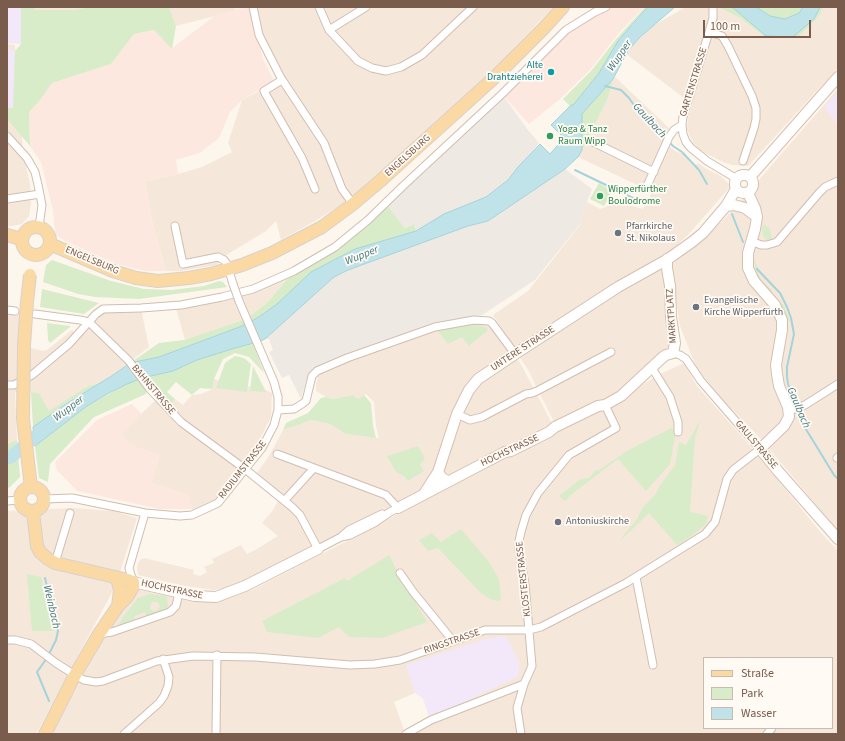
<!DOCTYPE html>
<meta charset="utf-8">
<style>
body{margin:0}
#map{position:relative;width:845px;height:741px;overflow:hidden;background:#fdf6ec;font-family:"Source Sans 3",sans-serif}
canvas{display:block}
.frame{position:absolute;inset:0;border:8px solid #7a5c4d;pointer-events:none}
.legend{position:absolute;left:703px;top:657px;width:130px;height:72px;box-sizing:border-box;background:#fffaf3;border:1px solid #cabbb1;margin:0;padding:5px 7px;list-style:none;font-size:12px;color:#7a5c4d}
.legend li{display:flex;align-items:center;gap:8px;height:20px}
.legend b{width:20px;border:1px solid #cabbb1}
.scale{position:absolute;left:703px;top:20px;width:108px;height:18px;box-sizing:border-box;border:2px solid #7a5c4d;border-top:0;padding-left:5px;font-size:12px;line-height:14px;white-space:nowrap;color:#7a5c4d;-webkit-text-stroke:3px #fffaf3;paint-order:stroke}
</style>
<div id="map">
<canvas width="845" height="741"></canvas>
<div class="frame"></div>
<ul class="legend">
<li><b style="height:5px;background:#fbd9a5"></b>Straße</li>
<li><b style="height:11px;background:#d8ecc9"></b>Park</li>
<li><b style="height:11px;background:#bfe3e8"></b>Wasser</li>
</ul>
<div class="scale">100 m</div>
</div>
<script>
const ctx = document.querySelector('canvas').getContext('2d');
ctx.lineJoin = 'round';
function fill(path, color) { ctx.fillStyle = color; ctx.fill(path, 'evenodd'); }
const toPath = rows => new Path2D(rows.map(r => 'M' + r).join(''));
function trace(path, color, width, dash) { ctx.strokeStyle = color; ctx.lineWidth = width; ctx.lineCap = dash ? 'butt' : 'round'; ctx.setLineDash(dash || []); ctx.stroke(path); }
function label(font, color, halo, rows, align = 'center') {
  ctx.font = font + ' "Source Sans 3",sans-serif'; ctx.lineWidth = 3.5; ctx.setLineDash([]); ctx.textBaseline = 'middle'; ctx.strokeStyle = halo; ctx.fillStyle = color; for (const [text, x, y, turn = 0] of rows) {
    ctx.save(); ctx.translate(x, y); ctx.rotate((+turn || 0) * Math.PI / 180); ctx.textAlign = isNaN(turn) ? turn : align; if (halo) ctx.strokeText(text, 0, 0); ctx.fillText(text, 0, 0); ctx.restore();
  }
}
fill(toPath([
 [34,7,89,7,74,10,34,10],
 [169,7,235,7,235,11,176,26],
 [255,7,553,7,496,67,365,186,336,208,315,221,281,240,276,221,266,231,228,254,217,265,180,271,166,271,152,221,145,181,178,174,202,167,232,152,228,143,242,100,261,90,283,75,264,36,257,19],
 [686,7,718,7,740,18,766,38,819,16,823,7,838,7,838,68,748,166,732,165,723,162,705,153,697,147,691,139,687,129,688,118,692,104,626,54,639,38,652,26],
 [7,44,15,45,23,152,30,184,31,203,29,216,22,224,12,226,7,226],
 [615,77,669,128,663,141,675,151,683,154,694,167,698,163,705,168,721,176,731,186,687,236,666,255,516,350,493,315,528,291,580,225,581,217,587,202,600,209,618,202,643,209,647,203,652,192,578,157,608,98,613,79],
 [838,89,838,531,762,440,725,402,696,367,680,326,670,266,707,236,729,214],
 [661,268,665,275,675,352,626,389,556,426,528,370,519,356,622,290],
 [294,271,268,302,246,319,185,340,176,308,223,298],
 [141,309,149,347,110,377,100,383,88,386,49,412,39,393,15,392,17,440,7,444,7,310,25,312,23,346,43,351,47,350,72,330,78,337,100,315,105,312],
 [474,322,490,325,509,353,517,358,524,370,554,427,413,496,250,579,229,587,214,590,185,586,138,575,137,567,139,561,140,561,141,559,143,559,144,558,194,570,193,574,200,576,207,572,204,567,214,563,212,559,241,545,247,554,257,549,278,536,262,523,273,510,282,494,257,473,269,456,283,430,312,420,330,424,346,434,379,438,376,426,374,402,366,394,358,399,353,395,333,399,326,397,316,391,316,384,319,374,328,368,353,359,438,330],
 [684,363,697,386,751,447,817,528,838,551,838,734,52,734,111,624,136,589,190,600,217,602,252,590,370,529,447,487,608,407,656,376],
 [704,658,832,658,832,728,704,728],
 [415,693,423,698,429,716,404,730,394,702],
 [214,379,266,390,272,393,271,417,258,443,236,475,217,499,192,510,188,495,152,483,136,447,131,445,120,434,158,398,166,408,175,399,183,405,192,395,201,394,213,389],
 [73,508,113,511,137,518,116,585,36,734,7,734,7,511]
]), '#f5e8da');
fill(toPath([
 [247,7,250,7,263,59,274,81,242,100,230,112,219,138,200,153,176,160,178,174,145,181,152,221,166,271,145,271,117,264,65,241,56,235,54,224,53,210,41,162,30,146,29,112,41,99,52,83,111,64,134,34,154,30,172,48,216,15],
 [614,7,644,7,619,33,590,70,560,99,529,124,502,94,566,31,596,15],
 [132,404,142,414,121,434,131,445,160,455,152,483,188,495,192,509,160,509,77,491,57,470,55,462,97,420]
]), '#fde8e0');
fill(toPath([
 [502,94,528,130,539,143,508,180,486,197,445,215,416,231,413,224,405,228,387,205],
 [565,169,592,189,581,217,580,224,535,280,482,315,460,320,321,365,311,372,306,381,301,399,289,375,282,378,269,352,273,350,269,339,265,339,334,277,348,270,468,226,488,221]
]), '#efe9e4');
fill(toPath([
 [7,7,21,7,21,44,7,43],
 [7,49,15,51,13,108,7,108],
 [838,92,838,125,824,107],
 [506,636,519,662,519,674,517,677,464,702,429,716,423,698,415,693,406,665,490,638]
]), '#f3e8fa');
fill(toPath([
 [21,7,34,7,35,10,74,10,89,7,169,7,176,26,172,49,154,30,134,34,111,64,52,83,41,99,29,112,30,146,7,119,7,108,13,108,15,51,21,44],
 [645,7,648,7,640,14,618,41,599,73,574,104,570,106,563,99,591,71,617,38],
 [718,7,732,7,766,36,793,37,814,19,820,7,823,7,819,16,797,38,766,38,740,18],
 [756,7,803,7,799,13,785,19,770,16],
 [613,79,608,98,582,150,582,114],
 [599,183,612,191,604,206,590,199],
 [387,205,405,228,414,224,416,231,355,249,311,272,277,304,259,317,242,326,159,357,130,363,159,343,184,340,246,319,268,302,294,271,335,247],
 [764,224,770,229,772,239,767,240,763,236,762,228],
 [753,257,758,268,758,272,761,280,771,289,773,295,784,306,790,321,788,321,783,308,758,278],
 [52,260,111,281,144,289,172,290,204,286,219,281,223,282,227,287,139,299,95,297,78,294,43,282,46,265],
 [42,289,99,303,84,314,40,307],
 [47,323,70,326,70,327,50,343,48,340],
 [474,324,486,327,488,330,469,346,462,337,448,344,438,331],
 [253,344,264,373,249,357,235,353,223,359,214,379,213,389,200,388,192,395,176,382,167,392,175,399,167,408,147,390,146,394,94,417,50,464,48,482,39,478,35,446,87,406,127,384,142,378,173,371,197,360,235,348],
 [235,356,244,358,251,364,247,392,216,388,225,363],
 [253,366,266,392,250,391],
 [100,383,64,404,33,427,31,392,39,393,49,411,88,386],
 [353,395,358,399,364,395,371,403,373,426,376,438,346,434,330,424,312,420,283,430,286,423,308,413,321,398,326,397,333,399],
 [701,419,695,438,690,512,708,516,706,524,693,535,677,545,649,513,620,541,625,533,636,521,643,507,655,495,659,487,675,465,679,442,686,445],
 [671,428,676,432,670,464,646,491,618,459,573,493,565,501,559,496,581,479,589,478,596,470,599,470,627,451],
 [17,440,20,477,10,487,7,488,7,444],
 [418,446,425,459,420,464,424,471,408,481,404,476,396,472,387,456],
 [461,529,489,562,499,579,501,600,497,601,490,599,481,593,438,548,428,551,419,540,432,533,441,542],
 [389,555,397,571,427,622,382,638,349,637,339,627,318,638,267,632,262,621,345,578,347,581],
 [27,574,41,577,55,631,32,631],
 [150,594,167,596,168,609,146,616,145,612,135,616,133,620,118,626,123,617,138,598],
 [153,602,157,602,160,606,159,608,156,611,153,611,150,608,151,603]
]), '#d8ecc9');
const water = toPath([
 [648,7,675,7,639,38,628,51,613,79,582,114,582,150,578,157,565,169,488,221,468,226,348,270,334,277,265,339,258,342,235,348,197,360,173,371,142,378,127,384,107,394,87,406,35,446,33,427,64,405,110,377,130,363,159,357,242,326,259,317,277,304,311,272,355,249,416,231,444,214,486,197,508,180,518,167,540,144,550,154,564,138,551,125,570,106,574,104,599,73,618,41,641,14,648,7],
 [732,7,756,7,770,16,785,19,799,13,803,7,820,7,814,19,793,37,766,36,732,7]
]);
fill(water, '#bfe3e8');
trace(water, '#a5d3da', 1);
trace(toPath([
 [605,86,621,90,629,98,636,108,673,146,682,152,699,170,707,184],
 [575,170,635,199],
 [732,214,743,242],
 [757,269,780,293,787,307,791,318,794,334,787,367,787,376,788,384,796,406],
 [798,410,804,426,834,475,838,479],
 [45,578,58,631,56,640,49,654],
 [47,658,37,672,49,701]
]), '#a5d3da', 2);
trace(toPath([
 [7,458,11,457,48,426]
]), '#bfe3e8', 13);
const street = toPath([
 [253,7,259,35,281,78,324,143,342,189,353,204],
 [319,7,329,30,358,61,372,68,386,71,401,67,422,55,473,7],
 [713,7,713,18,709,32,683,117,682,125,683,134,686,142,691,148,707,161,737,179],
 [329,30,366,7],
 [709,32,722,36,728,46,752,96,756,108,756,119,754,128,743,161],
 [282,80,264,91,265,93,302,158,315,189],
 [7,136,27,158,35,172,38,185,42,205,39,227],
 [589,140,654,172],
 [647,186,669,137,674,130,682,125],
 [7,199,40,194],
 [175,226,183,264,218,257,224,260,227,264,233,284],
 [751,241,761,245,767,245,777,242,819,193,825,187,838,181],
 [7,310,15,311],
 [35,314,80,320,89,322,129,361,149,388,181,422,245,469,292,507,300,515,318,549,341,537,350,535,374,523,390,512,398,508,386,495,277,454],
 [652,368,670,397,678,422,678,432],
 [7,385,14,385,32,375,69,344,96,314,103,309,141,308,181,305,222,297,253,289,294,271,335,247,368,220,403,186,502,94,566,30,595,12,606,7],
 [278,410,294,409,302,404,306,401,312,376,317,371,347,358,435,327,474,320,489,321,492,323,515,354],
 [789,411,805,405,838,384],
 [457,414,470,420,482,417,526,394,532,393,537,391,611,352],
 [837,458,838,457],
 [44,499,72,498,145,513,180,516,192,515,218,503,262,448,274,425,278,410,278,397,274,382,239,301],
 [285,500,314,468],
 [7,501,20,500],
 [342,536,349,530,382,514],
 [55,563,70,513],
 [400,573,414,593,453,641],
 [636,577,653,665],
 [133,582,129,568,145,513],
 [99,634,112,632,170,612,176,606,179,593],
 [7,640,15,640,31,644,56,663,75,675,84,680,96,682,103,681,157,661,193,656,255,657,350,665,375,664,400,660,485,630,529,630,541,627,626,583,705,534,715,522,727,479,733,470,760,449,701,381,686,359,680,355,673,353],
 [124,734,159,703,164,696,168,686,169,677,163,659],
 [216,734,217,655],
 [406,734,431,720,524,684],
 [521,734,517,708,524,684,532,666,525,585,519,550,519,541,521,532,526,515,538,493,569,455,616,428,605,405],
 [767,734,772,728]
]);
const secondary = toPath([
 '735 184a9 9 0 1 1 18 0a9 9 0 1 1-18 0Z',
 [750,177,838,77],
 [748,193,755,208,757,217,755,229,748,253,748,268,754,281,775,305,782,320,782,330,776,365,777,374,779,386,788,407,789,417,784,426,760,449,778,471,838,539],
 [726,206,734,205,745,208,757,217],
 [448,481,442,478,438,472,441,463,457,414,469,390,478,379,515,354,618,287,668,259,692,242,703,233,726,206,736,189],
 [424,494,438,472],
 [398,508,505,452,511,451,549,432,555,427,598,406,605,405,621,396,663,357,666,355,673,353,675,343,671,317,670,286,667,268,667,259],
 [133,582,195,596,216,597,245,586,318,549]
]);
const primary = toPath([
 '22 241a14 14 0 1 1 28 0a14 14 0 1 1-28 0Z',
 [7,235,21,239],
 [50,244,113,271,136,278,158,281,189,278,211,274,242,265,272,253,322,227,353,204,379,182,495,77,544,28,563,7],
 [23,419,31,487],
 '20 499a12 12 0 1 1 24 0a12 12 0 1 1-24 0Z',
 [33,512,37,546,40,552,48,559,55,563,128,580,133,582,133,587,127,597,118,606,99,634,75,675,45,734],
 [115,577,118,582,120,590,118,606]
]);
trace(street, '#d1beb0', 9);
trace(secondary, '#d6c0b0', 12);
trace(primary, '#dad1cd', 14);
trace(street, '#fff', 7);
trace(secondary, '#fff', 10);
trace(primary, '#fbd9a5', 12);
const streetBridge = toPath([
 [233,284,239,301]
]);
const primaryBridge = toPath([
 [23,419,24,345,27,302,30,275]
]);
trace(streetBridge, '#d1beb0', 9, []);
trace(primaryBridge, '#dad1cd', 14, []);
trace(streetBridge, '#fff', 7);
trace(primaryBridge, '#fbd9a5', 12);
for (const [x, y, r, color] of [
 [551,72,4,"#0f9aa8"],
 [550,136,4,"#2e9e5b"],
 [600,196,4,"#2e9e5b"],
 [618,233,4,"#6b7280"],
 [696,307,4,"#6b7280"],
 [558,522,4,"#6b7280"]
]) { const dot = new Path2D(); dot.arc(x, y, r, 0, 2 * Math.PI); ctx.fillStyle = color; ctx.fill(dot); trace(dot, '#fffaf3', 1.5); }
label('10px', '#0d838f', '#fffaf3', [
 ["Alte",543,66],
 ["Drahtzieherei",543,78]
], 'right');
label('10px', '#7a5c4d', '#fffaf3', [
 ["GARTENSTRASSE",694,82,-73],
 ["ENGELSBURG",408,156,-42],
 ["ENGELSBURG",92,261,23],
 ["MARKTPLATZ",672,316,-94],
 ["UNTERE STRASSE",523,349,-33],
 ["BAHNSTRASSE",153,390,50],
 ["GAULSTRASSE",756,445,50],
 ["HOCHSTRASSE",510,451,-25],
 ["RADIUMSTRASSE",243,470,-52],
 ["KLOSTERSTRASSE",524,579,-96],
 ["HOCHSTRASSE",172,590,12],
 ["RINGSTRASSE",452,642,-19]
]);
label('10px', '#27864d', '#fffaf3', [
 ["Yoga & Tanz",558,130],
 ["Raum Wipp",558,142],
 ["Wipperfürther",608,190],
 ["Boulodrome",608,202]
], 'left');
label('10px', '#5b616d', '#fffaf3', [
 ["Pfarrkirche",626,227],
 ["St. Nikolaus",626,239],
 ["Evangelische",704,301],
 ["Kirche Wipperfürth",704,313],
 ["Antoniuskirche",566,522]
], 'left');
label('italic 11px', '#437c86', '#fffaf3', [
 ["Wupper",620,56,-56],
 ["Gaulbach",649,121,47],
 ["Wupper",362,256,-22],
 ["Gaulbach",798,408,67],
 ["Wupper",69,409,-37],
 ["Weinbach",51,607,77]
]);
</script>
